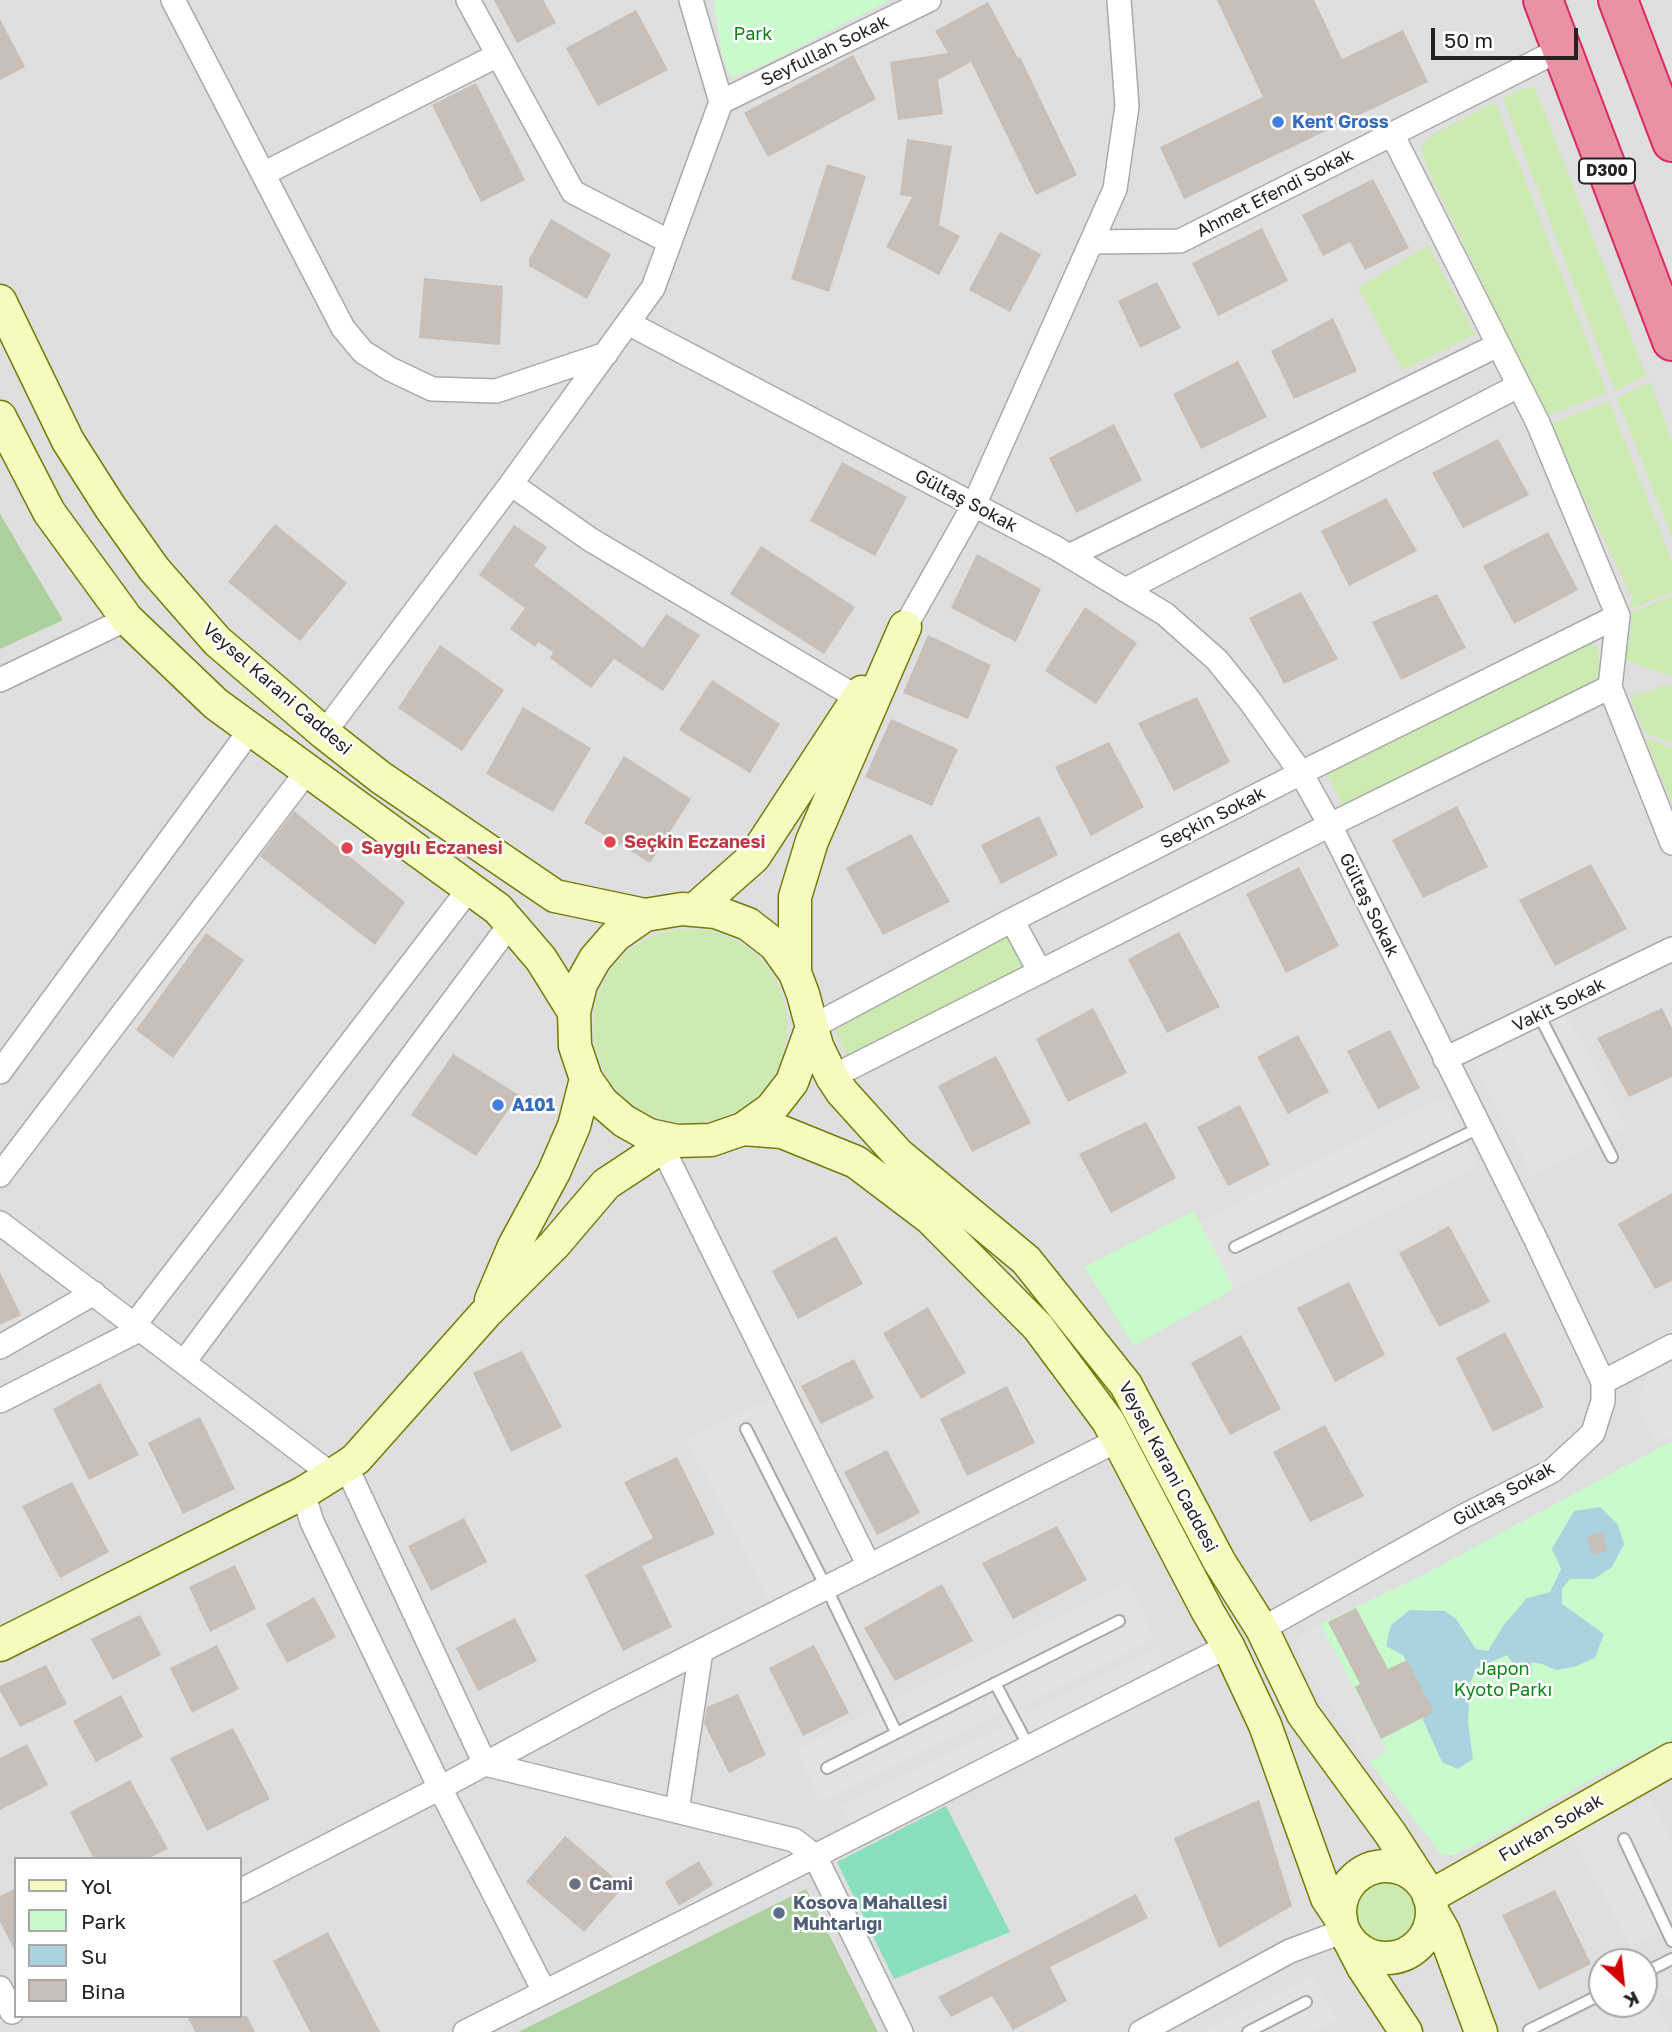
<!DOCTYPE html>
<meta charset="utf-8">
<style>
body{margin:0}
#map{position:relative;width:1672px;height:2032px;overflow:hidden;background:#f2efe9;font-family:"Golos Text",sans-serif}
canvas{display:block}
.legend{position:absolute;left:14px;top:1857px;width:228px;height:161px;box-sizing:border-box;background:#fff;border:2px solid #a7a7a7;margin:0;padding:9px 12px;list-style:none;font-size:21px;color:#222}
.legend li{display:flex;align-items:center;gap:14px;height:35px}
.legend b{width:35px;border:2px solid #a7a7a7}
.north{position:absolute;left:1588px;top:1948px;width:70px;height:70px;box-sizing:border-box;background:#fff;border:2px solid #a7a7a7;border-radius:50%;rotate:153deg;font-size:19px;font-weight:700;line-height:28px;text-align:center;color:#222}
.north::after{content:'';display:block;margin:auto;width:24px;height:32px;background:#d40000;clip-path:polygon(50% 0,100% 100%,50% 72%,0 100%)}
.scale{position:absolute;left:1431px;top:28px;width:147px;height:32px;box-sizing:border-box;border:4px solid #222;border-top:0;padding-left:9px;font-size:21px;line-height:24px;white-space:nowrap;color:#222;-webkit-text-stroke:5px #fff;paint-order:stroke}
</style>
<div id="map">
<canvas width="1672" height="2032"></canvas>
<ul class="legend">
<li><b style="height:9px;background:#f7fabf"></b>Yol</li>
<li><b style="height:19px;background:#c8facc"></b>Park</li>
<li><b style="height:19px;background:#aad3df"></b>Su</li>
<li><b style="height:19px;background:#c7bfb8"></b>Bina</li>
</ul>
<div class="north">K</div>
<div class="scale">50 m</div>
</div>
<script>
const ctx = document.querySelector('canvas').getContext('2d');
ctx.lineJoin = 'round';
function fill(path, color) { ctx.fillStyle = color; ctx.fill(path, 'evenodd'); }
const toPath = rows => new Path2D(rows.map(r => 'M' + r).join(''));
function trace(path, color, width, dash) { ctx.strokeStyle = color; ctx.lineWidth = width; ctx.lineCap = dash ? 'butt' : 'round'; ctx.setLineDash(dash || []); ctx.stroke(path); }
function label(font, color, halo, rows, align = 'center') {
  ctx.font = font + ' "Golos Text",sans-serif'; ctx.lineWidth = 5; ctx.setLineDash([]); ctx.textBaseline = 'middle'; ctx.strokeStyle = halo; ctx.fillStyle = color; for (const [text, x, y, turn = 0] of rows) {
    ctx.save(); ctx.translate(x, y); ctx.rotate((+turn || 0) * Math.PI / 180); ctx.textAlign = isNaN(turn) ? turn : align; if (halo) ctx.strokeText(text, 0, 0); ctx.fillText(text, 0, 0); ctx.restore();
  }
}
fill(toPath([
 [0,0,1672,0,1672,2032,0,2032],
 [16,1859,240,1859,240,2016,16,2016],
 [1602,1962,1644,1962,1644,2004,1602,2004]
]), '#e0dfdf');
fill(toPath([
 [1526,88,1535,88,1646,375,1615,391,1503,98],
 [1495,102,1607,393,1546,416,1431,176,1422,153,1423,145,1430,136],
 [1428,245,1475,334,1403,370,1358,288],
 [1650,382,1672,440,1672,537,1617,398],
 [1609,401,1672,562,1672,592,1630,609,1632,597,1549,425],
 [1672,596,1672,676,1624,660,1624,649,1628,645,1630,635,1632,612],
 [1591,643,1598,648,1599,681,1347,812,1326,772],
 [1663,685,1672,686,1672,743,1644,732,1630,696,1649,692],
 [1645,737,1672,748,1672,804],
 '593 1026a97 97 0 1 1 194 0a97 97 0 1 1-194 0Z',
 [1008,932,1029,971,851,1064,831,1021],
 '1357 1913a30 30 0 1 1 60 0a30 30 0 1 1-60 0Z'
]), '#cdebb0');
fill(toPath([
 [0,514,63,620,0,649],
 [806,1889,878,2032,518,2032]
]), '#add19e');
fill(toPath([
 [716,0,890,0,755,69,731,78,722,55,714,3],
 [1194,1211,1234,1289,1134,1346,1084,1267],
 [1672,1441,1672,1739,1597,1776,1500,1833,1454,1855,1442,1855,1369,1762,1387,1751,1320,1624,1421,1576]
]), '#c8facc');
fill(toPath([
 [946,1806,1010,1932,894,1979,837,1862]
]), '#88e0be');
fill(toPath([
 [1567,1013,1626,1128,1532,1176,1473,1061],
 [1444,1097,1479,1166,1234,1289,1200,1221],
 [1672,1360,1672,1436,1657,1444,1640,1410,1642,1387,1650,1370],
 [772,1399,855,1560,768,1599,686,1438],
 [1129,1580,1155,1638,1023,1705,1027,1712,1158,1647,1166,1665,851,1825,840,1807,1003,1727,997,1714,820,1802,796,1750],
 [1320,1624,1387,1751,1369,1762,1305,1670,1296,1649,1299,1637],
 [1650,1796,1672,1839,1672,1925,1629,1946,1572,1835],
 [1672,1969,1672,1996,1657,2004,1672,2032,1547,2032,1602,2004,1644,2004,1644,1983],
 [1313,1976,1338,2019,1312,2032,1201,2032]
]), '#e2e2e2');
fill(toPath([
 [1600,1507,1618,1525,1624,1544,1612,1567,1594,1579,1570,1579,1562,1589,1562,1604,1604,1634,1595,1658,1574,1667,1556,1670,1542,1664,1531,1662,1532,1675,1518,1670,1507,1655,1477,1668,1470,1683,1468,1722,1473,1759,1458,1769,1442,1762,1423,1720,1428,1701,1403,1655,1386,1646,1391,1625,1410,1610,1445,1611,1456,1619,1476,1649,1488,1651,1503,1626,1527,1598,1550,1592,1561,1569,1552,1549,1574,1511]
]), '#aad3df');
fill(toPath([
 [494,0,543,0,556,23,517,43],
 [1217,0,1314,0,1342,59,1403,30,1428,82,1184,199,1160,147,1263,97],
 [988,2,1018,58,1020,57,1077,175,1036,195,971,62,938,80,943,114,898,120,890,62,948,53,935,31],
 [636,10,668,70,598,106,566,48],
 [0,19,25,67,0,80],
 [853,55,876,99,768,157,744,113],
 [476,83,525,180,481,202,432,105],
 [907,139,952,146,939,225,960,236,939,275,886,247,912,197,900,195],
 [827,164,866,176,829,292,791,279],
 [1373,179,1409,248,1365,270,1350,242,1323,256,1302,215],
 [551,219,611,254,587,299,529,266,529,259],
 [1262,228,1288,281,1218,316,1192,263],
 [1000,232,1041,254,1010,312,969,290],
 [424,278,503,286,500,345,419,338],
 [1157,282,1181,328,1140,348,1118,301],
 [1333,318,1357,371,1294,399,1271,351],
 [1238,361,1267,417,1201,449,1173,394],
 [1114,424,1142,480,1076,513,1049,458],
 [1498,439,1529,495,1463,528,1432,473],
 [842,462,907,497,875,556,810,521],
 [1386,498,1417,551,1349,586,1321,531],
 [275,524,347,583,300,641,228,582],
 [514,525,547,547,534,566,643,648,666,614,700,635,663,691,614,659,591,688,550,658,553,652,538,642,535,647,510,629,525,608,479,575],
 [1548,532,1578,590,1514,624,1483,566],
 [761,546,855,607,824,654,730,594],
 [977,554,1041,589,1016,642,951,608],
 [1301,592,1338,659,1284,684,1249,618],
 [1437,594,1466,648,1401,680,1372,622],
 [1085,607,1137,643,1096,704,1045,671],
 [928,635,991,665,968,719,903,693],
 [440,645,504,690,462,751,398,708],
 [712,680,780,724,750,773,679,730],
 [1197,697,1230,762,1174,791,1138,723],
 [523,707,591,748,553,812,486,774],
 [891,719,958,749,932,806,865,777],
 [1109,742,1144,807,1091,836,1055,767],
 [624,756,691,799,650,863,584,823],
 [1457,806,1488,867,1423,898,1392,840],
 [294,811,405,902,375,945,260,856],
 [1039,816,1058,855,1001,884,981,845],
 [911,834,950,902,883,935,846,868],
 [1591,864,1627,929,1555,966,1519,900],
 [1299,867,1339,946,1286,973,1246,894],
 [1179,932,1220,1007,1167,1033,1128,959],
 [206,933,244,960,173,1058,136,1030],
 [1093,1008,1127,1073,1068,1102,1036,1039],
 [1662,1008,1672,1028,1672,1077,1629,1097,1597,1038],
 [1390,1030,1420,1088,1378,1109,1347,1051],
 [1298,1035,1329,1092,1288,1114,1257,1057],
 [453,1054,519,1095,476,1156,411,1115],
 [996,1056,1031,1123,972,1152,938,1086],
 [1240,1105,1270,1165,1228,1186,1197,1127],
 [1146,1122,1176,1178,1111,1213,1079,1154],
 [1672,1193,1672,1281,1655,1289,1618,1224],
 [1449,1226,1490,1302,1439,1327,1399,1253],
 [836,1236,863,1284,798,1319,772,1271],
 [0,1272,21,1315,0,1325],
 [1349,1282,1385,1355,1335,1382,1297,1308],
 [928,1307,966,1373,921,1399,883,1333],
 [1505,1332,1544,1407,1493,1432,1456,1358],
 [1241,1335,1281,1409,1230,1435,1191,1363],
 [522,1351,562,1427,511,1452,473,1373],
 [854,1359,874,1398,821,1424,801,1386],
 [100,1383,139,1455,89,1480,53,1409],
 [1007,1386,1035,1443,967,1476,940,1419],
 [200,1417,235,1489,183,1514,148,1443],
 [1325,1425,1364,1496,1310,1522,1273,1452],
 [887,1450,920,1513,877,1535,844,1472],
 [677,1457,715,1534,642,1566,672,1627,623,1651,585,1575,653,1538,624,1482],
 [72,1482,109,1552,60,1578,22,1506],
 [464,1518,487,1562,431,1591,408,1546],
 [1057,1526,1087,1580,1013,1619,982,1563],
 [1604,1532,1607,1551,1592,1555,1587,1536],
 [235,1565,256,1609,210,1632,189,1587],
 [942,1584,973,1641,895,1681,864,1628],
 [314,1597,336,1637,287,1663,266,1624],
 [1356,1608,1388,1669,1407,1660,1434,1712,1381,1739,1355,1687,1360,1684,1328,1622],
 [140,1615,161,1655,113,1680,91,1639],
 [515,1618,537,1661,478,1691,456,1648],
 [217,1645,239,1689,192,1713,170,1668],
 [814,1645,849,1713,803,1736,769,1668],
 [46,1665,67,1704,20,1727,0,1691,0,1686],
 [738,1694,766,1755,729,1773,704,1723,707,1707],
 [121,1695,143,1737,96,1762,73,1721],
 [233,1728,270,1799,207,1831,170,1758],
 [27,1744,48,1785,0,1810,0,1758],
 [130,1780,168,1849,147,1859,94,1859,70,1812],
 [1259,1800,1292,1906,1219,1948,1174,1838],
 [565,1836,624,1886,584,1932,526,1882],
 [699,1861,713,1885,679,1906,665,1882],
 [16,1888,16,1953,0,1922,0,1896],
 [1555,1890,1591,1964,1539,1990,1502,1915],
 [1136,1894,1148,1918,1050,1967,1067,2001,1013,2030,992,1996,951,2017,938,1997],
 [328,1932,380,2032,310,2032,273,1961],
 [187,2016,247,2016,255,2032,195,2032]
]), '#c7bfb8');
const lane = toPath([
 [1539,1015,1612,1157],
 [1235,1247,1479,1128],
 [746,1429,826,1587,896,1732],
 [995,1683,1029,1747],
 [827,1768,1119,1621],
 [1624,1839,1672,1941],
 [1644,1973,1672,1959],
 [1529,2030,1602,1994],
 [1248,2032,1306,2002]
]);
const street = toPath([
 [173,0,343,328,363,352,390,369,432,389,496,391,606,354],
 [468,0,573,192,670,242],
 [721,102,929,0],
 [1392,134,1538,423,1618,616,1610,687,1672,843],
 [263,174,498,55],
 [1092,242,1180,241,1561,49],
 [628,323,1056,548,1165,614,1217,660,1250,701,1301,773,1330,825,1536,1240,1603,1382,1603,1401,1593,1433,1552,1471,1460,1518,1262,1629],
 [511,484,591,540,858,698],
 [1069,556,1498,345],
 [1125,590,1518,386],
 [905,627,974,505,1115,189,1127,106,1119,0],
 [0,680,127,619],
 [324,733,511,484,653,288,721,102,691,0],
 [1012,920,1040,972],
 [812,1027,1012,920,1301,773,1618,616],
 [1445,1059,1672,949],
 [0,1072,251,729],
 [832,1077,1330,825,1610,687],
 [662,1147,869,1566],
 [0,1175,308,770],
 [0,1223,332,1475],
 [135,1324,469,889],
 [0,1347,94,1293],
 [184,1362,511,923],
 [1603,1382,1672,1346],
 [0,1401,141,1329],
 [346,1466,485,1764,794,1840,815,1856,465,2032],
 [303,1493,312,1522,440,1788,544,1991],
 [677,1811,701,1651],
 [240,1891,440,1788,602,1701,1118,1440],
 [0,1988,12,2012],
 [901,2032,815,1856,1228,1646],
 [1141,2032,1290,1951,1344,1931]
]);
const secondary = toPath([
 [0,301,68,441,110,507,154,569,217,641,324,733,380,777,555,896,645,915],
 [0,417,49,512,127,619,216,704,498,909,541,959,574,1012],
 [694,910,754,857,862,692],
 [795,973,795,897,812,841,905,627],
 [812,1027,792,1082,771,1109,743,1129,711,1140,677,1141,649,1135,624,1121,602,1102,586,1079,575,1046,574,1012,581,984,595,959,615,936,645,915,682,909,716,912,748,924,775,945,795,973,803,994,817,1046,832,1077,842,1092,898,1154,1026,1260,1126,1385,1219,1561,1262,1629,1303,1714,1390,1833,1423,1884],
 [743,1129,782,1132,856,1162,930,1218,1038,1327,1108,1421,1208,1612,1228,1646,1265,1725,1327,1898,1341,1919],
 [491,1300,514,1246,554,1172,574,1126,586,1079],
 [0,1645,303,1493,346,1466,356,1459,485,1314,554,1245,606,1184,662,1147,677,1141],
 '1340 1912a46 46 0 1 1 92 0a46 46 0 1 1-92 0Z',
 [1429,1897,1672,1759],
 [1432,1911,1444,1932,1481,2032],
 [1349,1940,1363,1967,1406,2032]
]);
const highway = toPath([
 [1543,0,1672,341],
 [1618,0,1672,142]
]);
trace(lane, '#a9a9a9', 14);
trace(street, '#a9a9a9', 26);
trace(secondary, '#707d05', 35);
trace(highway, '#dc2a67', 42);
trace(lane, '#fff', 10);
trace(street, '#fff', 23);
trace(secondary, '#f7fabf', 32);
trace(highway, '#e892a2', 38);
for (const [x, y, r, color] of [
 [1278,122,7,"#3f7fe0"],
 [610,842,7,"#e0444e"],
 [347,848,7,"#e0444e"],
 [498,1105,7,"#3f7fe0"],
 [575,1884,7,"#6b7280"],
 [779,1913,7,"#5c6f8a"]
]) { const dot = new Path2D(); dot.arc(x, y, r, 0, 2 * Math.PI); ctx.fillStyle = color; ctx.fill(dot); trace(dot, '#fff', 2.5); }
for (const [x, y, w] of [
 [1607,171,56]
]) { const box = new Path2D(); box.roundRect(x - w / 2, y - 12.5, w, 25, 5); ctx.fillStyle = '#fff'; ctx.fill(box); trace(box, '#222', 2); }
label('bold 16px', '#222', null, [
 ["D300",1607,171]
]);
label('18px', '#0c8416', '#fff', [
 ["Park",753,34],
 ["Japon",1503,1669],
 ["Kyoto Parkı",1503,1690]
]);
label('18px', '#222', '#fff', [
 ["Seyfullah Sokak",825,51,-26],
 ["Ahmet Efendi Sokak",1275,193,-27],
 ["Gültaş Sokak",966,501,28],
 ["Veysel Karani Caddesi",277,689,41],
 ["Seçkin Sokak",1213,818,-27],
 ["Gültaş Sokak",1369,905,64],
 ["Vakit Sokak",1559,1005,-26],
 ["Veysel Karani Caddesi",1168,1467,62],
 ["Gültaş Sokak",1504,1494,-29],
 ["Furkan Sokak",1551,1828,-30]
]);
label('bold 18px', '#366cbe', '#fff', [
 ["Kent Gross",1292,122],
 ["A101",512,1105]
], 'left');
label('bold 18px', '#be3a42', '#fff', [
 ["Seçkin Eczanesi",624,842],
 ["Saygılı Eczanesi",361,848]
], 'left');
label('bold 18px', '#5b616d', '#fff', [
 ["Cami",589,1884]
], 'left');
label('bold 18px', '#4e5e75', '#fff', [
 ["Kosova Mahallesi",793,1903],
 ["Muhtarlığı",793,1924]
], 'left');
</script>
